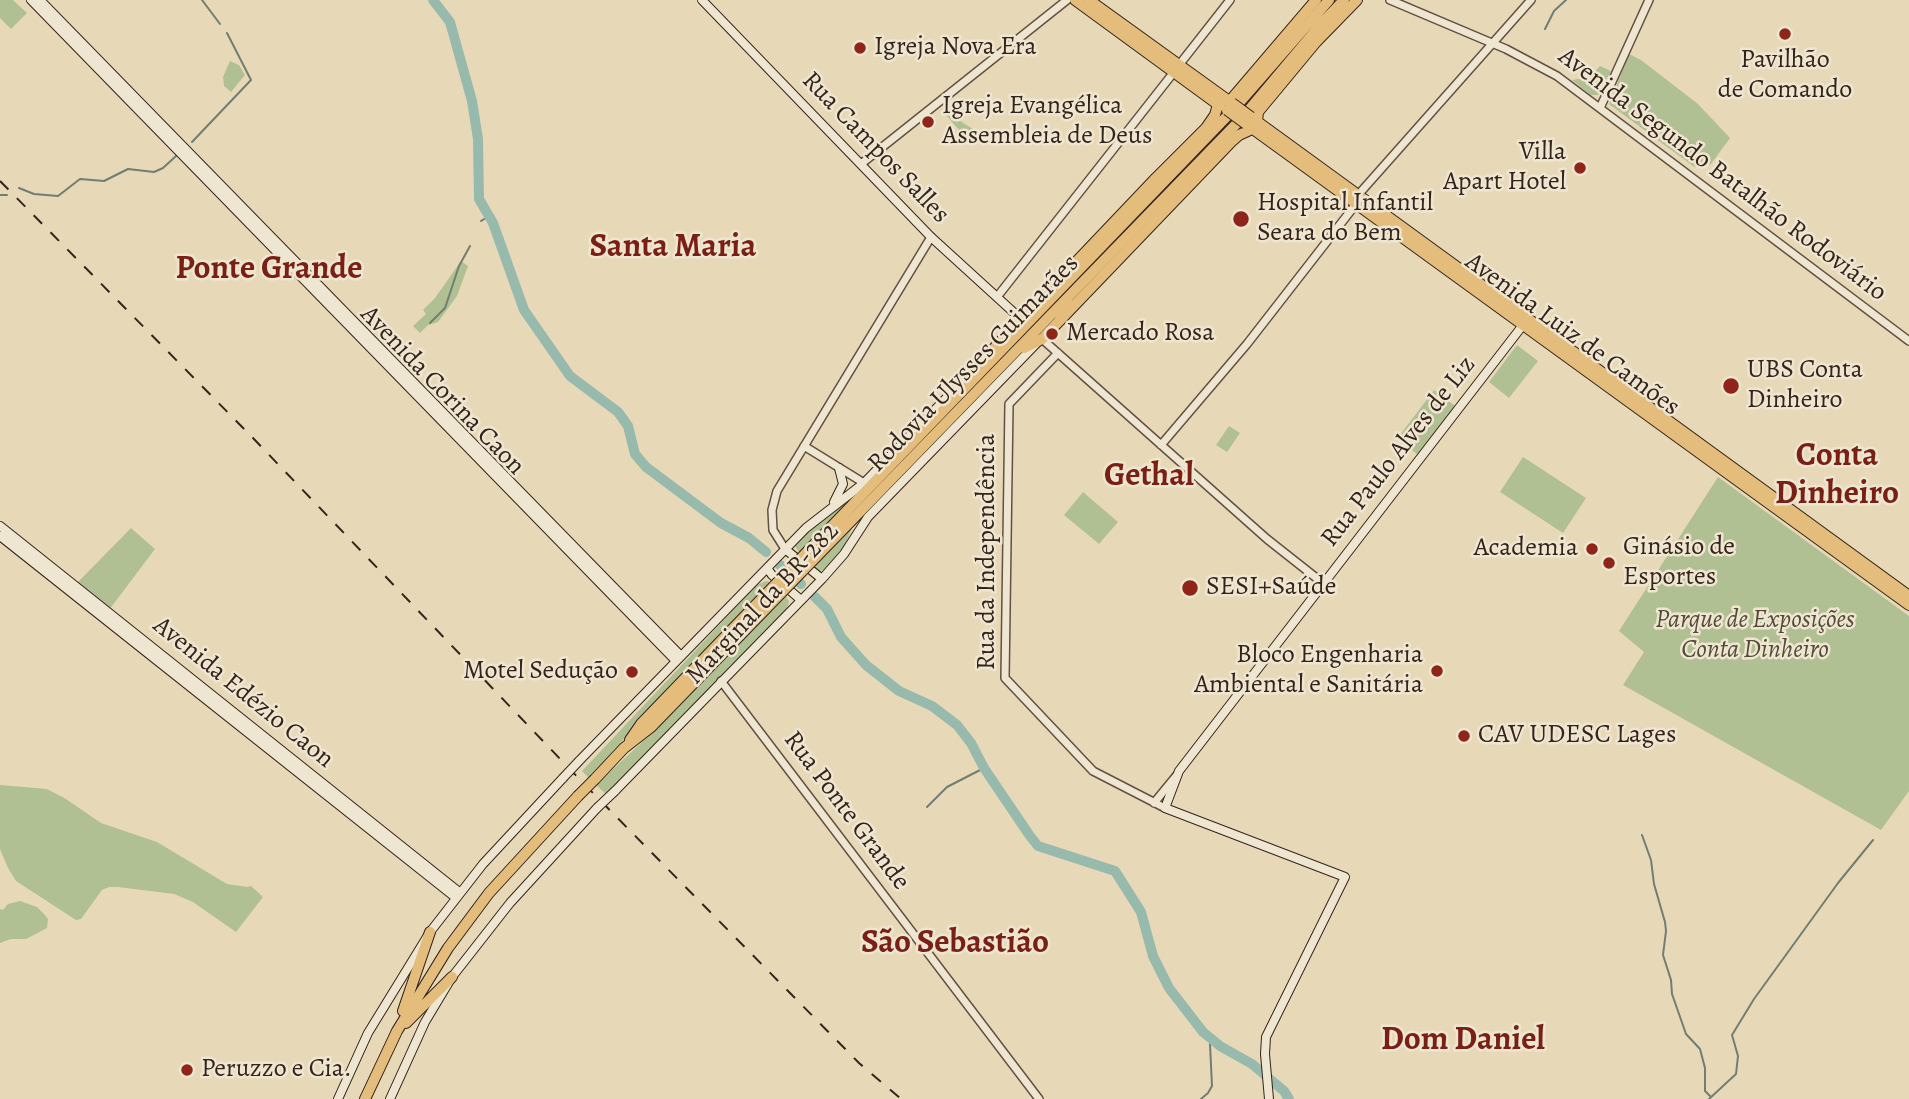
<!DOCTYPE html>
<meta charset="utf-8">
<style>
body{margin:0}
canvas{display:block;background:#e7d8b8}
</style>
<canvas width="1909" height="1099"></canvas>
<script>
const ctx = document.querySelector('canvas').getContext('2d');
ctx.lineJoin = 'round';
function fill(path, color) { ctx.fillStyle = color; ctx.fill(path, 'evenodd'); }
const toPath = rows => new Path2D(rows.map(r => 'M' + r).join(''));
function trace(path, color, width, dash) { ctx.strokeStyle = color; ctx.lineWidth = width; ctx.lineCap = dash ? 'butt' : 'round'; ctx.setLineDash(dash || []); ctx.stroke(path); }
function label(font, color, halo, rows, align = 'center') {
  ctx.font = font + ' Alegreya,serif'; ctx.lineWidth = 5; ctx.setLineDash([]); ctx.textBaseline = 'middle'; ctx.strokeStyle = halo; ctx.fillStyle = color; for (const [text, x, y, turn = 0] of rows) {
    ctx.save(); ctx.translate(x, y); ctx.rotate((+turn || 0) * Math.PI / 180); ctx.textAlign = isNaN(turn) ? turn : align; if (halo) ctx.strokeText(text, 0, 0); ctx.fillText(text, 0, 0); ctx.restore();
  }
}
fill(toPath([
 [0,0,13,0,27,13,11,29,0,18],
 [1629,54,1641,60,1698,104,1730,138,1711,164,1701,168,1693,166,1609,104],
 [230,61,239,65,245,75,231,92,224,86,223,77],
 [1600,66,1611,71,1598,95,1591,95,1572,80,1590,77],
 [941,109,973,129,965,137],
 [461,261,468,266,457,296,438,322,428,325,420,333,413,326,426,314,423,310,435,298],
 [1517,345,1538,361,1509,398,1489,382],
 [1434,390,1459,409,1421,457,1397,439],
 [1229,426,1240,433,1227,452,1216,445],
 [1523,457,1586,498,1563,533,1500,492],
 [1718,477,1909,616,1909,791,1881,830,1623,685,1644,652,1619,631],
 [1083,492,1118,522,1099,544,1064,515],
 [853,497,801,552,799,552,794,545,810,529],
 [131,528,155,549,109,610,76,584],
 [852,529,843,548,826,569,820,571,813,567,849,530],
 [766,581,773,583,637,724,589,778,582,771,757,585],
 [785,596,789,601,787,609,607,795,596,785,654,731],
 [0,785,47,789,66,799,101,823,157,842,227,884,247,887,251,886,263,897,236,932,193,902,174,894,118,887,109,887,102,890,81,919,76,920,16,881,8,868,0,849],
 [20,901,37,907,44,914,48,919,47,928,26,939,11,939,0,943,0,909,3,910,8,904]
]), '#b1c093');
trace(toPath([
 [202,0,220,24],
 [1545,29,1554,11,1566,0],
 [192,142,251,80,227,33],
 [19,188,34,194,58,196,80,179,104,181,128,169,154,172,163,168,176,156],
 [0,195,7,195],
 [481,221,489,216],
 [430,323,445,308,459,266,470,246],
 [927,807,947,787,984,768],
 [1642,835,1651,860,1654,884,1665,922,1666,931,1663,955,1671,980,1672,994,1686,1034,1700,1049,1705,1068,1705,1091,1711,1097],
 [1201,1099,1208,1093,1212,1086,1210,1044,1212,1040],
 [1709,1099,1736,1074,1738,1056,1732,1035,1754,999,1838,883,1873,840]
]), '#707e73', 2);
trace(toPath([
 [433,0,450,22,472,101,478,139,479,199,493,223,524,310,570,376,618,412,628,426,635,454,646,467,721,523,749,538,766,552],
 [780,565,801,584],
 [815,597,827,609,841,637,866,665,899,691,932,706,957,725,971,743,984,768,1030,836,1038,846,1115,871,1141,912,1153,956,1169,988,1203,1032,1220,1046,1252,1064,1284,1091,1289,1099]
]), '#97baad', 10);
const tertiary = toPath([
 [1390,0,1506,49,1557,76,1909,341],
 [1179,65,1230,0],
 [1600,108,1649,0],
 [861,164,1067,0],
 [1358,195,1531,0],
 [997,297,1174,72],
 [1042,339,1267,539,1324,584],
 [1058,353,1009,404,1005,678,1093,771,1165,808],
 [1161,445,1247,344,1356,204],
 [804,446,864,483],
 [785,549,773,530,772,510,777,491,931,237],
 [721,681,1039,1099],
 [1154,803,1177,775]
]);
const secondary = toPath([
 [31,0,676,661],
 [40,0,681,656],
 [702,0,931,237,1022,320],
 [834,502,843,484,839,468],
 [0,526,459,892],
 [0,536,455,897],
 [785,549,822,579],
 [767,568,772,575,801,600],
 [579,761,806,528,864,483,983,360],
 [615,791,822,579,844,554,868,517,1037,343],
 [338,1099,368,1033,430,932,483,864,563,778],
 [390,1099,425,1022,452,977,510,903,597,808],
 [1269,1099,1265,1054,1266,1037,1345,877,1165,808,1179,771,1523,325]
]);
const primary = toPath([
 [1075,0,1220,106],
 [1089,0,1232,103],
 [1229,102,1316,0],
 [1251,117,1909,596],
 [1257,122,1258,112,1316,42,1357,0],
 [1246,124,1909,605],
 [1042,339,1231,142,1239,135,1252,129],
 [983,360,1156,178,1206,128,1215,115,1218,104]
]);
const trunk = toPath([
 [1060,320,1067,300],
 [1024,348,1042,339],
 [809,550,1233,110,1329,0],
 [816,557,1243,117,1322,23,1344,0],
 [630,740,641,724,775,585],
 [595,779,624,748,651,727,782,592],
 [403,1011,430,932],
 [406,1023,452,977],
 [365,1099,397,1031,448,948,489,893,578,796]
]);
trace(tertiary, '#625142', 10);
trace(secondary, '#35241b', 10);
trace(primary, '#35241b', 12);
trace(trunk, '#35241b', 12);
trace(tertiary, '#efe6d1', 7);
trace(secondary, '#efe6d1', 8);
trace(primary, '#e4bc7c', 10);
trace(trunk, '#e4bc7c', 10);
trace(toPath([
 [0,181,252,437,586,786,859,1063,901,1099]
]), '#35241b', 2, [12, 12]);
const secondaryBridge = toPath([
 [563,778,579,761],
 [597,808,615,791]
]);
const primaryBridge = toPath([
 [1232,103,1251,117],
 [1227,110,1246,124]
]);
const trunkBridge = toPath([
 [775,585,809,550],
 [782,592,816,557],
 [578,796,595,779]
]);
trace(secondaryBridge, '#35241b', 10, []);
trace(primaryBridge, '#35241b', 12, []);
trace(trunkBridge, '#35241b', 12, []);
trace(secondaryBridge, '#efe6d1', 8);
trace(primaryBridge, '#e4bc7c', 10);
trace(trunkBridge, '#e4bc7c', 10);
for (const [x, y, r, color] of [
 [1785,34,7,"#8f2418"],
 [860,48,7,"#8f2418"],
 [928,122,7,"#8f2418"],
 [1580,168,7,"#8f2418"],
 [1241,219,9,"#8f2418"],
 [1052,334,7,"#8f2418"],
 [1731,386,9,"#8f2418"],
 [1592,549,7,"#8f2418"],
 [1609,563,7,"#8f2418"],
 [1190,588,9,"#8f2418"],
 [1437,671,7,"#8f2418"],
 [632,672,7,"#8f2418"],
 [1464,736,7,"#8f2418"],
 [187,1070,7,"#8f2418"]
]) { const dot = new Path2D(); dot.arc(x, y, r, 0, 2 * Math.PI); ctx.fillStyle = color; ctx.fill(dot); trace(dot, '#efe6d1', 2.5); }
label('26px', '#35241b', '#efe6d1', [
 ["Igreja Nova Era",874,48],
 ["Pavilhão",1785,61,"center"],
 ["de Comando",1785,91,"center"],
 ["Igreja Evangélica",942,107],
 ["Assembleia de Deus",942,137],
 ["Villa",1566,153,"right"],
 ["Apart Hotel",1566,183,"right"],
 ["Hospital Infantil",1257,204],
 ["Seara do Bem",1257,234],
 ["Mercado Rosa",1066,334],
 ["UBS Conta",1747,371],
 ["Dinheiro",1747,401],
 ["Ginásio de",1623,548],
 ["Esportes",1623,578],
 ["Academia",1578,549,"right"],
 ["SESI+Saúde",1206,588],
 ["Bloco Engenharia",1423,656,"right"],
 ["Ambiental e Sanitária",1423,686,"right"],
 ["Motel Sedução",618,672,"right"],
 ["CAV UDESC Lages",1478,736],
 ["Peruzzo e Cia.",201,1070]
], 'left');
label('26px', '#35241b', '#efe6d1', [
 ["Rua Campos Salles",875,148,46],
 ["Avenida Segundo Batalhão Rodoviário",1722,175,37],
 ["Avenida Luiz de Camões",1572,335,36],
 ["Rodovia Ulysses Guimarães",974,364,-46],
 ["Avenida Corina Caon",442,391,46],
 ["Rua Paulo Alves de Liz",1399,452,-52],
 ["Rua da Independência",988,552,-90],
 ["Marginal da BR-282",763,604,-47],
 ["Avenida Edézio Caon",243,693,39],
 ["Rua Ponte Grande",846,811,53]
]);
label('italic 26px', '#544b39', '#efe6d1', [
 ["Parque de Exposições",1755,621],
 ["Conta Dinheiro",1755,651]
]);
label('bold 33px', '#7a1f14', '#efe6d1', [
 ["Santa Maria",673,248],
 ["Ponte Grande",269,270],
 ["Conta",1837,457],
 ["Dinheiro",1837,495],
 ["Gethal",1149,477],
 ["São Sebastião",955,944],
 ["Dom Daniel",1463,1041]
]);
</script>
